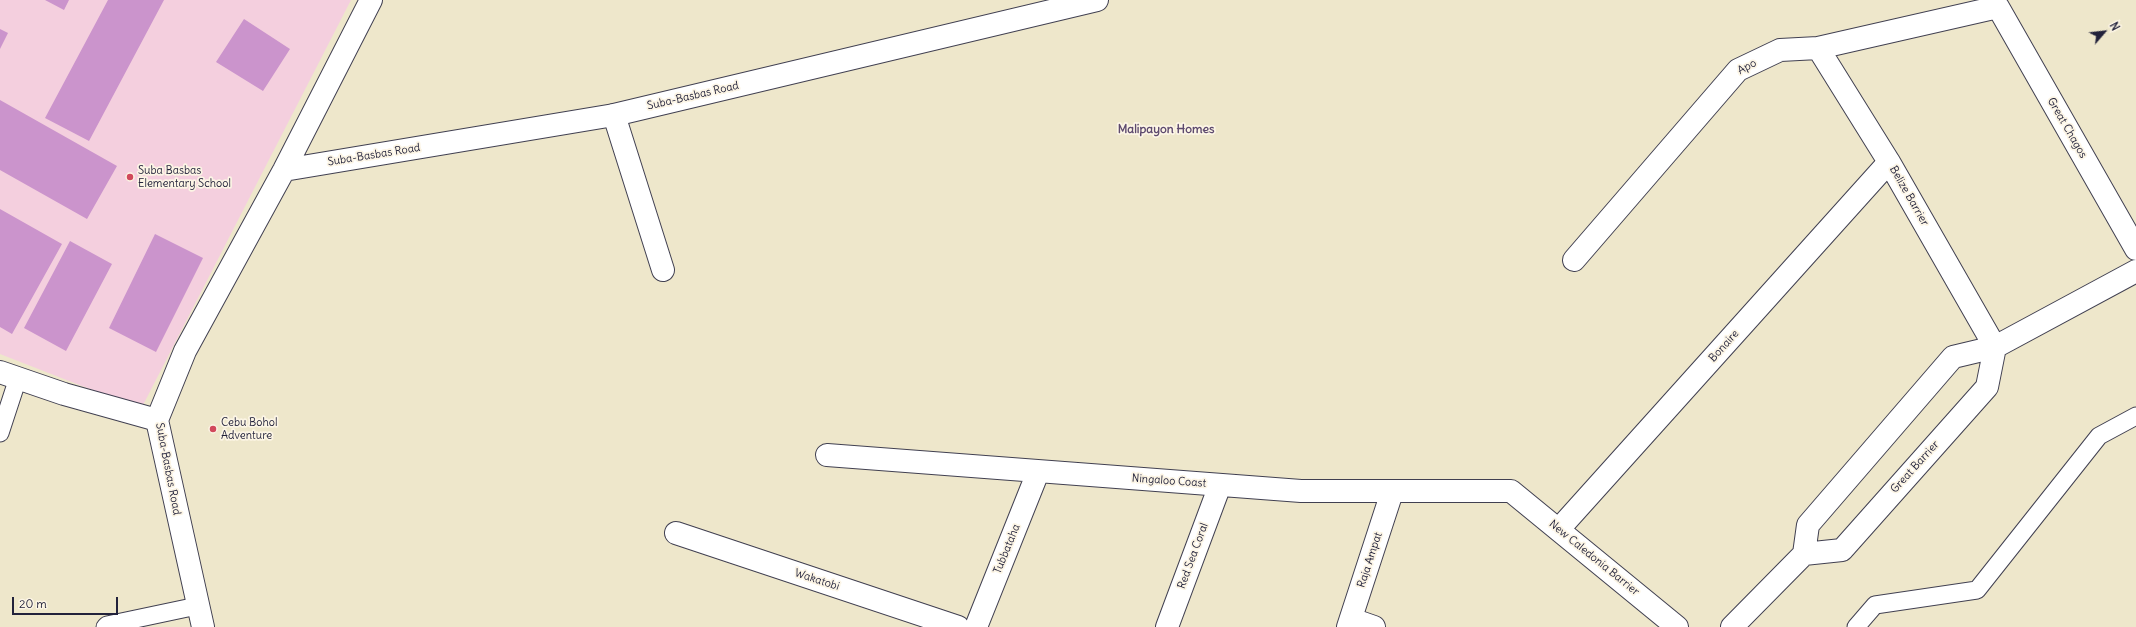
<!DOCTYPE html>
<style>
body{margin:0}
#map{position:relative;width:2136px;height:627px;overflow:hidden;background:#eee7cb;font-family:Delius,sans-serif}
canvas{display:block}
.north{position:absolute;left:2084px;top:12px;width:40px;height:40px;-webkit-text-stroke:3px #fcf5e5;paint-order:stroke;rotate:62deg;font-size:11px;font-weight:700;line-height:16px;text-align:center;color:#22223b}
.north::after{content:'';display:block;margin:auto;width:14px;height:18px;background:#22223b;clip-path:polygon(50% 0,100% 100%,50% 72%,0 100%)}
.scale{position:absolute;left:12px;top:597px;width:106px;height:18px;box-sizing:border-box;border:2px solid #22223b;border-top:0;padding-left:5px;font-size:12px;line-height:14px;white-space:nowrap;color:#22223b;-webkit-text-stroke:3px #fcf5e5;paint-order:stroke}
</style>
<div id="map">
<canvas width="2136" height="627"></canvas>
<div class="north">N</div>
<div class="scale">20 m</div>
</div>
<script>
const ctx = document.querySelector('canvas').getContext('2d');
ctx.lineJoin = 'round';
function fill(path, color) { ctx.fillStyle = color; ctx.fill(path, 'evenodd'); }
const toPath = rows => new Path2D(rows.map(r => 'M' + r).join(''));
function trace(path, color, width, dash) { ctx.strokeStyle = color; ctx.lineWidth = width; ctx.lineCap = dash ? 'butt' : 'round'; ctx.setLineDash(dash || []); ctx.stroke(path); }
function label(font, color, halo, rows, align = 'center') {
  ctx.font = font + ' Delius,sans-serif'; ctx.lineWidth = 3.5; ctx.setLineDash([]); ctx.textBaseline = 'middle'; ctx.strokeStyle = halo; ctx.fillStyle = color; for (const [text, x, y, turn = 0] of rows) {
    ctx.save(); ctx.translate(x, y); ctx.rotate((+turn || 0) * Math.PI / 180); ctx.textAlign = isNaN(turn) ? turn : align; if (halo) ctx.strokeText(text, 0, 0); ctx.fillText(text, 0, 0); ctx.restore();
  }
}
fill(toPath([
 [0,0,351,0,141,409,0,354]
]), '#f4cfde');
fill(toPath([
 [45,0,69,0,64,10],
 [108,0,164,0,89,141,45,118],
 [244,19,290,49,263,91,216,62],
 [0,29,8,33,0,49],
 [0,100,117,166,87,219,0,170],
 [0,209,62,244,12,334,0,327],
 [155,234,203,258,156,352,109,328],
 [70,241,112,264,66,351,24,328]
]), '#cb94cc');
const service = toPath([
 [0,433,18,378],
 [105,627,107,625,197,606],
 [1856,627,1875,605,1977,590,2099,436,2136,416]
]);
const minor = toPath([
 [1818,48,1889,162,1995,347],
 [614,115,663,270],
 [1574,260,1738,70,1780,50,1818,48,1998,7,2136,249],
 [0,372,64,394,157,420],
 [827,455,1301,491,1511,491,1677,627],
 [1559,529,1889,162],
 [676,533,958,627],
 [1804,554,1842,550,1987,387,1995,347],
 [1351,619,1374,627],
 [976,627,1038,472],
 [1167,627,1220,485],
 [1348,627,1392,492],
 [1732,627,1804,554,1808,525,1953,357,1995,347,2136,271]
]);
const tertiary = toPath([
 [284,170,614,115,1097,0],
 [203,627,157,420,185,351,284,170,371,0]
]);
trace(service, '#414051', 19);
trace(minor, '#414051', 24);
trace(tertiary, '#414051', 24);
trace(service, '#fff', 17);
trace(minor, '#fff', 22);
trace(tertiary, '#fff', 22);
for (const [x, y, r, color] of [
 [130,177,4,"#d1495b"],
 [213,429,4,"#d1495b"]
]) { const dot = new Path2D(); dot.arc(x, y, r, 0, 2 * Math.PI); ctx.fillStyle = color; ctx.fill(dot); trace(dot, '#fcf5e5', 1.5); }
label('11px', '#22223b', '#fcf5e5', [
 ["Apo",1747,67,-29],
 ["Suba-Basbas Road",693,96,-13],
 ["Great Chagos",2067,128,60],
 ["Suba-Basbas Road",374,155,-9],
 ["Belize Barrier",1909,196,60],
 ["Bonaire",1724,346,-48],
 ["Great Barrier",1915,467,-48],
 ["Suba-Basbas Road",168,469,79],
 ["Ningaloo Coast",1169,481,4],
 ["Tubbataha",1007,549,-68],
 ["Red Sea Coral",1193,556,-70],
 ["New Caledonia Barrier",1594,558,39],
 ["Raja Ampat",1370,560,-72],
 ["Wakatobi",817,580,18]
]);
label('11px', '#22223b', '#fcf5e5', [
 ["Suba Basbas",138,171],
 ["Elementary School",138,184],
 ["Cebu Bohol",221,423],
 ["Adventure",221,436]
], 'left');
label('bold 12px', '#5d4a6e', '#fcf5e5', [
 ["Malipayon Homes",1166,130]
]);
</script>
